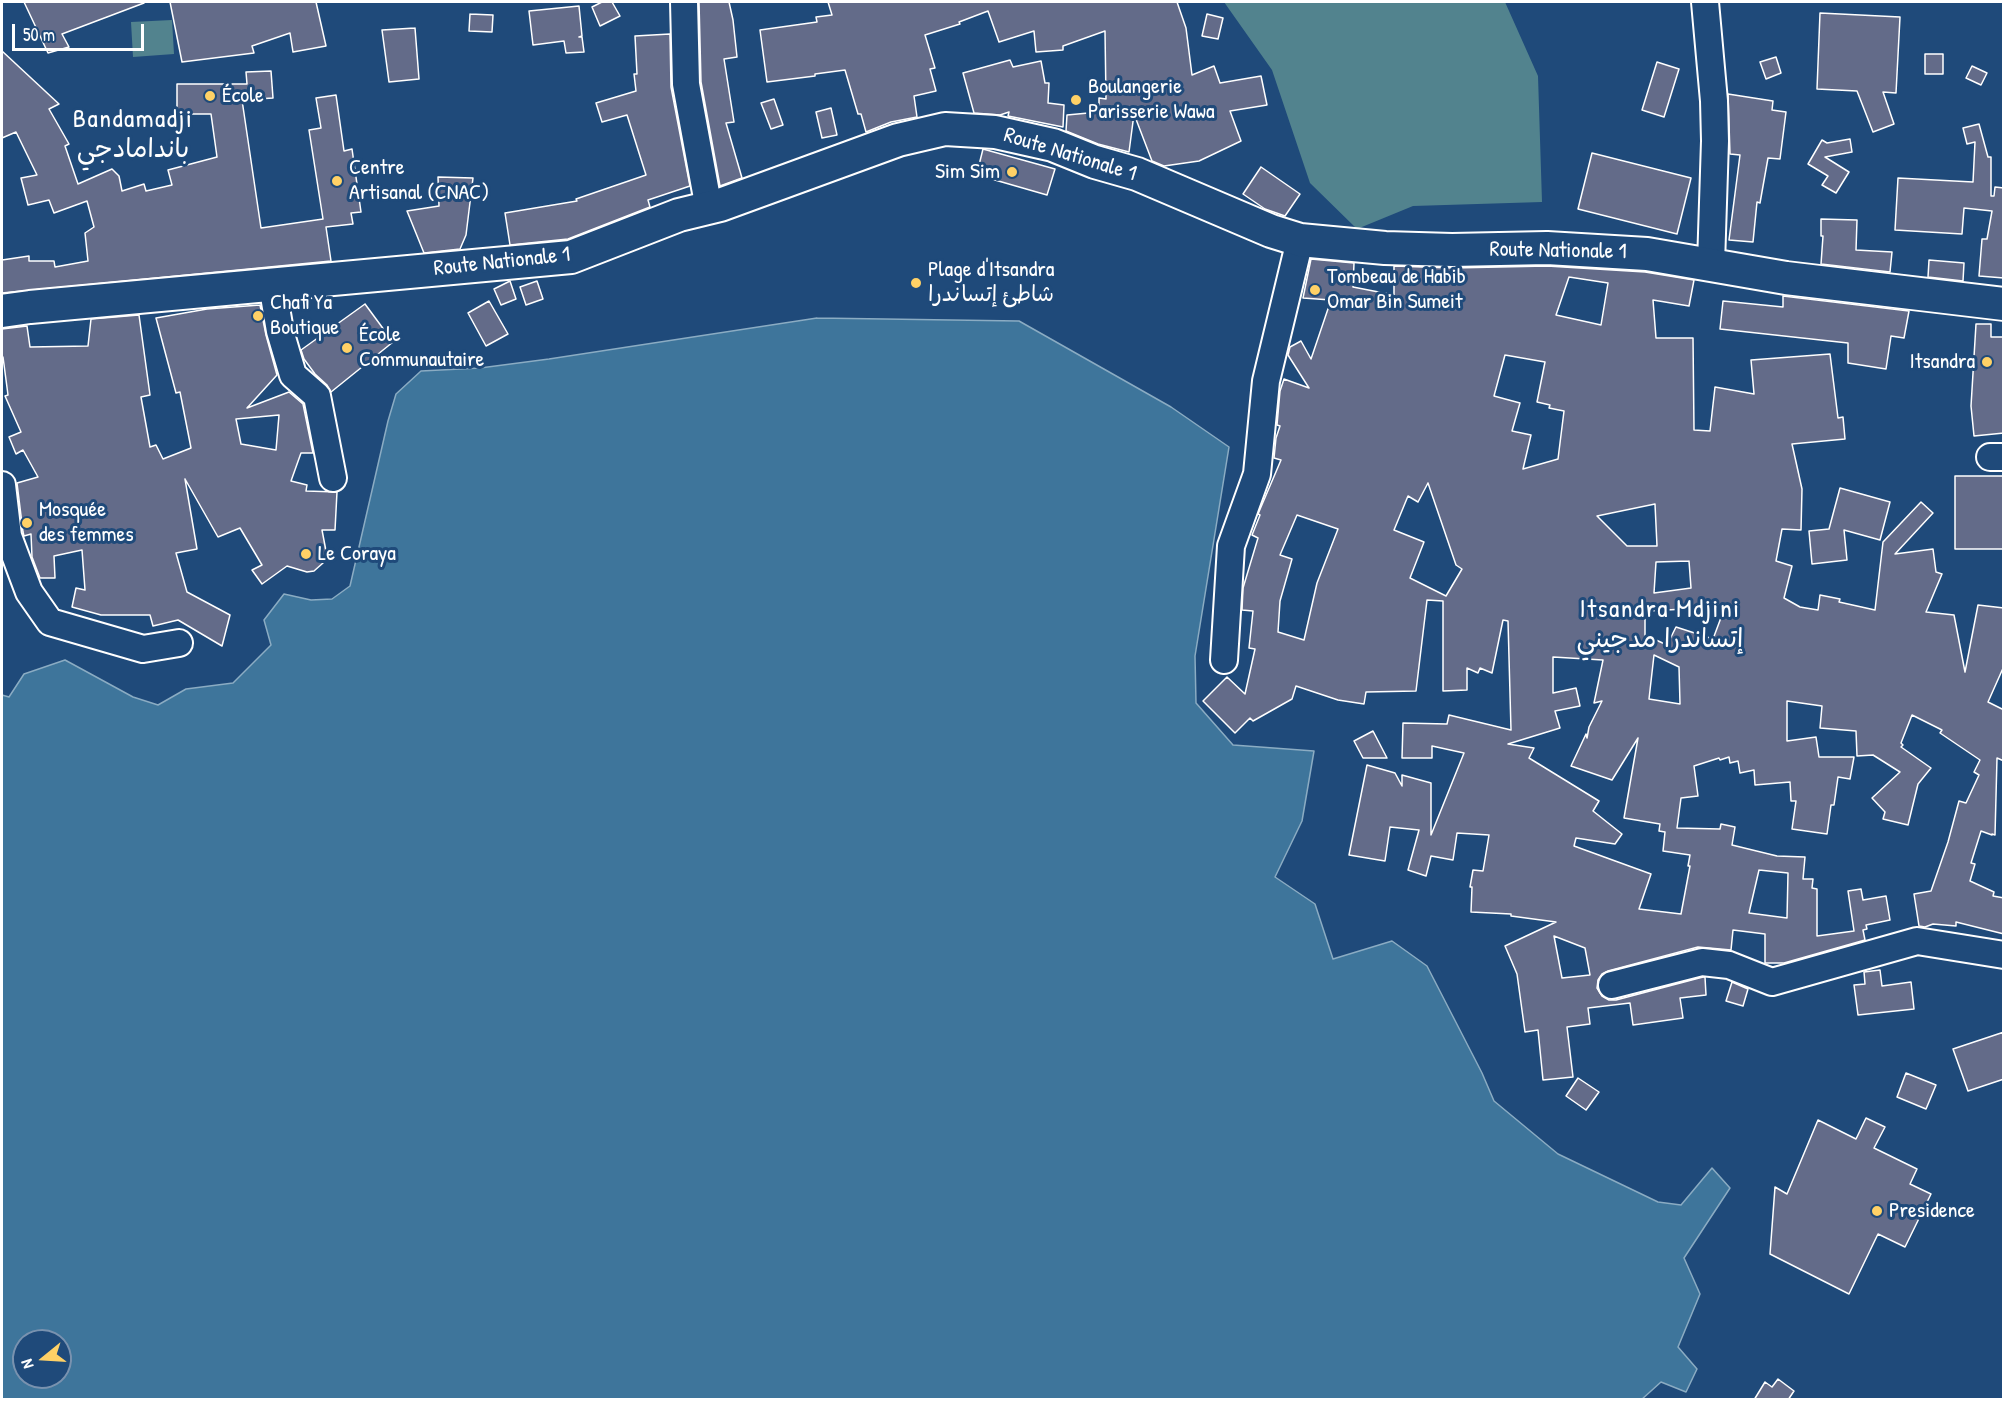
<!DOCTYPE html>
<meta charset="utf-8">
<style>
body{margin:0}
#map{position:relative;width:2005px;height:1401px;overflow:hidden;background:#1f4a7a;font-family:"Patrick Hand",sans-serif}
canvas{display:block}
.frame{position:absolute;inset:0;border:3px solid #fff;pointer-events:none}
.north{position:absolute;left:12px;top:1329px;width:60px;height:60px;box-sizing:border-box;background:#1f4a7a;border:2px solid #7992af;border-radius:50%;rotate:252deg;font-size:16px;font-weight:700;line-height:24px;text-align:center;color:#fff}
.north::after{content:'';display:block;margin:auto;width:21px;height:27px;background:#ffd166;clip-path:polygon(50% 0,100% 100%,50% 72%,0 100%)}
.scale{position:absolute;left:12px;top:24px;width:132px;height:27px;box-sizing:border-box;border:3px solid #fff;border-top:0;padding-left:8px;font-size:18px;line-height:21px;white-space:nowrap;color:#fff;-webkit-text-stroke:4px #1f4a7a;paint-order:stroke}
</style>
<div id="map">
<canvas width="2005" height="1401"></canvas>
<div class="frame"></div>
<div class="north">N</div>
<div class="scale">50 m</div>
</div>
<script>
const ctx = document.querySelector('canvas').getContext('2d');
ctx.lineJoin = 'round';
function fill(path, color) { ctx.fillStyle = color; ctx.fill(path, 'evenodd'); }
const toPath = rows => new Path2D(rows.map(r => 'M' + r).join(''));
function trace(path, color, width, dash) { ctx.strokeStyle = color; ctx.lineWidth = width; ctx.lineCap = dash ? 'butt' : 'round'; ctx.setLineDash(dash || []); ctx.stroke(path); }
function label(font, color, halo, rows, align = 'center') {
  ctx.font = font + ' "Patrick Hand","Playpen Sans Arabic",sans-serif'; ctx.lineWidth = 6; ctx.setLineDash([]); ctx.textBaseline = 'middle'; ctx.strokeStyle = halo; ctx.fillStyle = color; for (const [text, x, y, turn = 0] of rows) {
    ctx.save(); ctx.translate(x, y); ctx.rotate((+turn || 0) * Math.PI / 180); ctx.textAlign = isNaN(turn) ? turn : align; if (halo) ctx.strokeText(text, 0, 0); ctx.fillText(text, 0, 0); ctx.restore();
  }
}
fill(toPath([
 [1224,2,1505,2,1538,76,1542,202,1413,206,1357,229,1310,183,1272,70],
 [172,20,174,54,133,57,131,22]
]), '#52838e');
const water = toPath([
 [817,318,1019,321,1171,407,1229,447,1195,656,1196,703,1233,745,1314,751,1302,821,1275,877,1315,904,1333,959,1392,941,1427,966,1482,1073,1494,1101,1558,1154,1658,1202,1681,1205,1712,1168,1730,1188,1684,1258,1700,1294,1678,1347,1697,1369,1686,1392,1661,1382,1641,1400,2,1399,2,695,9,697,24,674,65,660,133,697,158,705,186,689,233,683,271,645,264,620,284,594,311,600,332,599,350,586,388,421,396,394,421,371,480,368,549,359,817,318],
 [24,1341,60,1341,60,1377,24,1377,24,1341]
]);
fill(water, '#3e759b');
trace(water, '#8bacc3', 1.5);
const building = toPath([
 [24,2,144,2,144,3,62,34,69,47,48,53,24,2],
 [170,2,316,2,326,46,293,52,290,33,252,46,254,53,182,62,170,2],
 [602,2,612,2,620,16,600,26,592,7,602,2],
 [699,2,729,2,733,20,737,57,724,59,734,122,726,123,742,178,720,186,701,82,699,2],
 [828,2,1177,2,1186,28,1192,75,1214,66,1220,83,1261,76,1267,105,1230,111,1241,141,1199,161,1164,166,1152,161,1134,114,1129,152,1098,144,1066,131,1067,115,1099,112,1099,98,1106,99,1105,31,1063,46,1063,50,1036,52,1034,31,999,42,988,11,959,22,960,24,925,35,935,68,930,69,936,91,914,96,917,117,891,122,866,132,861,114,858,114,845,70,815,74,815,76,767,82,760,30,817,22,816,17,832,15,828,2],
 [579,6,582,36,579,37,582,37,584,52,566,53,564,41,533,45,529,11,579,6],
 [1820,13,1900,17,1896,93,1883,92,1894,124,1873,132,1857,91,1817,89,1820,13],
 [470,14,493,15,492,32,469,31,470,14],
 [1207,14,1223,18,1218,39,1202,36,1207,14],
 [415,28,419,79,389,82,382,30,415,28],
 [670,34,671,87,690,186,648,200,650,207,568,239,510,245,505,213,577,201,576,199,646,175,627,115,602,122,596,103,636,91,634,74,637,74,635,36,670,34],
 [2,51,59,104,49,109,69,144,65,146,78,184,112,169,119,176,122,191,144,184,146,191,172,185,168,170,217,157,211,114,177,114,177,84,247,84,246,72,271,71,273,98,242,100,261,228,323,219,309,130,321,128,316,98,336,95,344,151,352,149,361,212,351,213,353,224,326,227,331,261,2,293,2,260,29,256,29,261,54,261,55,267,88,261,85,233,94,227,87,201,54,213,49,200,28,205,21,178,37,175,16,132,2,138,2,51],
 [1925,54,1943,54,1943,74,1925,74,1925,54],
 [1776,57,1781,73,1766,79,1760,62,1776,57],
 [1010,60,1013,67,1041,61,1045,83,1049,83,1048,103,1064,105,1063,127,1008,116,1009,112,1000,115,974,113,963,73,1010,60],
 [1657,62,1679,69,1664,117,1642,110,1657,62],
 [1972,66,1987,73,1981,85,1966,78,1972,66],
 [1728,94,1773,101,1772,110,1786,112,1780,159,1768,158,1760,203,1757,202,1753,242,1729,240,1740,155,1730,154,1728,94],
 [774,99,783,125,771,129,761,103,774,99],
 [831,108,837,135,822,138,816,112,831,108],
 [1979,124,1988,157,1991,157,1991,196,1994,196,1995,187,2004,188,2004,278,1979,276,1982,239,1987,239,1992,211,1964,208,1962,234,1895,230,1898,178,1973,182,1975,142,1967,144,1963,128,1979,124],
 [1850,139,1852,152,1825,157,1849,172,1836,193,1822,185,1828,176,1808,164,1822,140,1827,143,1850,139],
 [983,149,1055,169,1047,195,988,178,991,169,979,165,983,149],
 [1592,153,1691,178,1677,234,1578,209,1592,153],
 [1261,167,1300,194,1285,216,1265,209,1243,194,1261,167],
 [438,177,473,178,466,235,460,249,424,253,407,211,439,206,438,177],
 [1821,219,1857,220,1856,250,1892,252,1890,272,1821,264,1823,236,1821,236,1821,219],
 [1311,259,1354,263,1353,287,1394,295,1394,266,1452,268,1547,266,1645,272,1694,280,1689,306,1653,300,1656,338,1693,338,1694,430,1710,431,1715,387,1754,394,1751,360,1830,354,1838,418,1843,417,1845,439,1792,444,1802,489,1801,530,1782,529,1776,561,1792,566,1784,598,1800,607,1818,610,1820,595,1840,599,1839,602,1875,610,1883,542,1921,502,1933,513,1895,554,1933,549,1936,572,1942,574,1926,612,1954,615,1965,672,1978,605,2004,608,2004,666,1988,702,2004,710,2004,761,1997,758,1995,835,1992,834,1992,835,1981,831,1971,863,1975,864,1970,881,1994,892,1993,896,2004,898,2004,934,1956,922,1956,926,1933,924,1925,927,1919,926,1914,894,1931,891,1948,842,1959,801,1966,803,1979,775,1974,772,1980,760,1940,733,1942,730,1912,715,1901,743,1903,745,1901,747,1931,768,1918,784,1908,825,1883,819,1885,812,1872,798,1900,772,1873,755,1857,756,1856,731,1820,728,1822,706,1787,701,1787,741,1816,737,1819,757,1854,757,1850,779,1838,777,1834,805,1831,805,1827,834,1792,829,1796,801,1791,801,1790,782,1755,785,1754,770,1740,773,1738,761,1730,763,1729,757,1720,760,1719,758,1694,766,1698,796,1681,798,1677,828,1720,829,1721,824,1735,827,1732,845,1777,856,1805,857,1803,879,1813,879,1812,888,1817,889,1817,936,1854,931,1848,891,1861,889,1863,900,1886,896,1890,920,1866,925,1867,929,1863,930,1865,940,1784,963,1765,963,1765,934,1733,930,1731,950,1698,947,1608,971,1602,974,1598,980,1597,988,1602,996,1609,1000,1616,1000,1703,977,1705,977,1706,995,1680,998,1683,1018,1633,1025,1630,1003,1588,1008,1590,1024,1567,1027,1573,1077,1543,1080,1538,1030,1525,1032,1517,974,1505,946,1556,922,1511,916,1511,914,1471,912,1472,887,1470,887,1473,870,1483,871,1489,835,1457,833,1453,860,1431,856,1426,876,1408,870,1419,830,1390,827,1385,861,1349,855,1367,765,1395,773,1402,786,1402,775,1431,783,1431,835,1464,753,1432,746,1432,758,1402,758,1403,723,1447,724,1449,715,1511,730,1508,621,1503,620,1492,673,1480,668,1478,673,1467,668,1467,690,1443,691,1443,601,1427,600,1416,691,1366,692,1364,704,1338,700,1296,686,1292,699,1253,721,1250,718,1235,733,1203,701,1227,677,1245,694,1255,649,1249,648,1253,611,1242,610,1243,588,1258,538,1252,535,1260,515,1258,514,1281,460,1274,458,1276,438,1280,426,1277,425,1280,391,1284,379,1309,388,1288,355,1290,347,1301,341,1311,359,1331,300,1303,298,1311,259],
 [1569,277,1608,283,1601,325,1556,315,1569,277],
 [1505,355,1545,362,1537,402,1550,405,1549,408,1564,411,1558,459,1523,469,1531,435,1512,431,1520,403,1494,396,1505,355],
 [1428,483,1456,565,1462,569,1446,596,1410,578,1424,542,1394,530,1408,496,1418,502,1428,483],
 [1655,504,1657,546,1627,546,1597,516,1655,504],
 [1297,515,1338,529,1317,583,1304,640,1278,632,1280,601,1292,559,1280,555,1297,515],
 [1689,561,1691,588,1654,593,1656,562,1689,561],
 [1725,607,1713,639,1676,627,1667,645,1645,635,1645,618,1627,612,1725,607],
 [1654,655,1679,667,1680,704,1649,699,1654,655],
 [1553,657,1603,660,1594,703,1602,701,1589,727,1587,738,1586,734,1571,766,1612,780,1638,738,1624,818,1660,824,1659,831,1665,832,1663,851,1690,855,1688,866,1690,866,1681,914,1639,909,1651,874,1574,846,1576,838,1615,844,1622,834,1593,811,1599,801,1529,758,1534,748,1508,744,1560,728,1555,711,1580,706,1576,688,1553,693,1553,657],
 [1759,870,1788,873,1787,918,1749,913,1759,870],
 [1554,936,1585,948,1590,975,1562,978,1554,936],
 [1929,260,1964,263,1963,281,1928,277,1929,260],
 [510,281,516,299,501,305,494,289,510,281],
 [537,281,543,299,526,305,520,287,537,281],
 [1783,296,1909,311,1904,338,1891,336,1886,369,1848,363,1848,343,1720,329,1723,301,1783,307,1783,296],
 [489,301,508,334,486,346,468,313,489,301],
 [365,304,393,342,331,392,327,385,315,374,304,359,301,350,365,304],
 [260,305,266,335,277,375,247,408,289,392,303,404,313,453,301,453,291,481,307,485,306,491,337,492,335,530,322,530,326,551,323,563,314,571,307,572,287,566,262,584,252,570,262,565,240,528,218,537,185,479,197,549,176,553,187,592,230,615,222,646,178,620,153,626,150,615,101,615,72,607,76,588,85,590,82,550,54,556,55,578,40,578,32,557,31,534,24,536,23,532,17,483,38,477,23,450,16,454,9,437,21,432,5,396,8,395,3,357,2,357,2,329,27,326,30,347,88,346,91,319,139,315,150,395,141,397,150,447,156,445,163,459,191,448,180,392,176,393,156,318,207,309,260,305],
 [279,415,276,450,241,444,236,419,279,415],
 [1976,324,1991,324,1991,337,2004,337,2004,433,1974,436,1971,406,1976,324],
 [1955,476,2004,476,2004,549,1955,549,1955,476],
 [1840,488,1890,502,1880,540,1844,530,1847,560,1812,564,1809,531,1829,529,1840,488],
 [1373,731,1387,758,1363,758,1354,741,1373,731],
 [1880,970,1882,986,1911,982,1914,1009,1858,1015,1854,985,1865,984,1864,972,1880,970],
 [1732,982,1748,989,1743,1006,1726,1001,1732,982],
 [2004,1032,2004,1079,1968,1091,1953,1049,2004,1032],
 [1906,1073,1936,1085,1926,1109,1897,1097,1906,1073],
 [1578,1078,1599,1092,1586,1110,1566,1096,1578,1078],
 [1866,1118,1885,1127,1874,1148,1917,1169,1910,1184,1931,1194,1905,1247,1878,1234,1849,1294,1770,1254,1775,1187,1787,1194,1818,1120,1856,1139,1866,1118],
 [1778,1379,1794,1391,1788,1400,1754,1400,1765,1382,1772,1387,1778,1379]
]);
fill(building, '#636b89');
trace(building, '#fff', 1.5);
const minor = toPath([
 [684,2,686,84,709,209],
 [1705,2,1714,101,1715,141,1711,264],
 [272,284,280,331,293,375,317,396,333,478],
 [1990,457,2004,457],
 [2,485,8,536,29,592,50,622,143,649,179,643],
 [1224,660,1231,546,1257,474,1266,381,1300,240],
 [1612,985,1702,962,1729,965,1772,982,1917,941,2004,955]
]);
const major = toPath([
 [2,311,30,307,571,257,679,215,720,205,898,140,945,129,995,132,1053,145,1095,162,1137,174,1271,231,1300,240,1385,248,1452,250,1547,248,1647,254,1786,278,2004,304]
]);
trace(minor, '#fff', 30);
trace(major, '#fff', 36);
trace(minor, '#1f4a7a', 26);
trace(major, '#1f4a7a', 32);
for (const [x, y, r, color] of [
 [210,96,6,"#ffd166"],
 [1076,100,6,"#ffd166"],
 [1012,172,6,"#ffd166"],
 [337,181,6,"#ffd166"],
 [916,283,6,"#ffd166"],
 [1315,290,6,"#ffd166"],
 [258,316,6,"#ffd166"],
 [347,348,6,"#ffd166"],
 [1987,362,6,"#ffd166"],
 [27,523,6,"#ffd166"],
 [306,554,6,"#ffd166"],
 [1877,1211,6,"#ffd166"]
]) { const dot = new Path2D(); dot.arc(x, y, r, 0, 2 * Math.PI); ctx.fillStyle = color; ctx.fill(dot); trace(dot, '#1f4a7a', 2); }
label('22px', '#fff', '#1f4a7a', [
 ["Boulangerie",1088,87],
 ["Parisserie Wawa",1088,112],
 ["École",222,96],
 ["Centre",349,168],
 ["Artisanal (CNAC)",349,193],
 ["Sim Sim",1000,172,"right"],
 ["Plage d'Itsandra",928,270],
 ["شاطئ إتساندرا",928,295],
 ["Tombeau de Habib",1327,277],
 ["Omar Bin Sumeit",1327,302],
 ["Chafi Ya",270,303],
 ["Boutique",270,328],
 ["École",359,335],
 ["Communautaire",359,360],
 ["Itsandra",1975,362,"right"],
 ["Mosquée",39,510],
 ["des femmes",39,535],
 ["Le Coraya",318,554],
 ["Presidence",1889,1211]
], 'left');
label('22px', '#fff', '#1f4a7a', [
 ["Route Nationale 1",1070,155,17],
 ["Route Nationale 1",1558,251,1],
 ["Route Nationale 1",502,262,-6]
]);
ctx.letterSpacing = '1.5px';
label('26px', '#fff', '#1f4a7a', [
 ["Bandamadji",133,120],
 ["باندامادجي",133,150],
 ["Itsandra Mdjini",1660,610],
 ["إتساندرا مدجيني",1660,640]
]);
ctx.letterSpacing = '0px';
</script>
